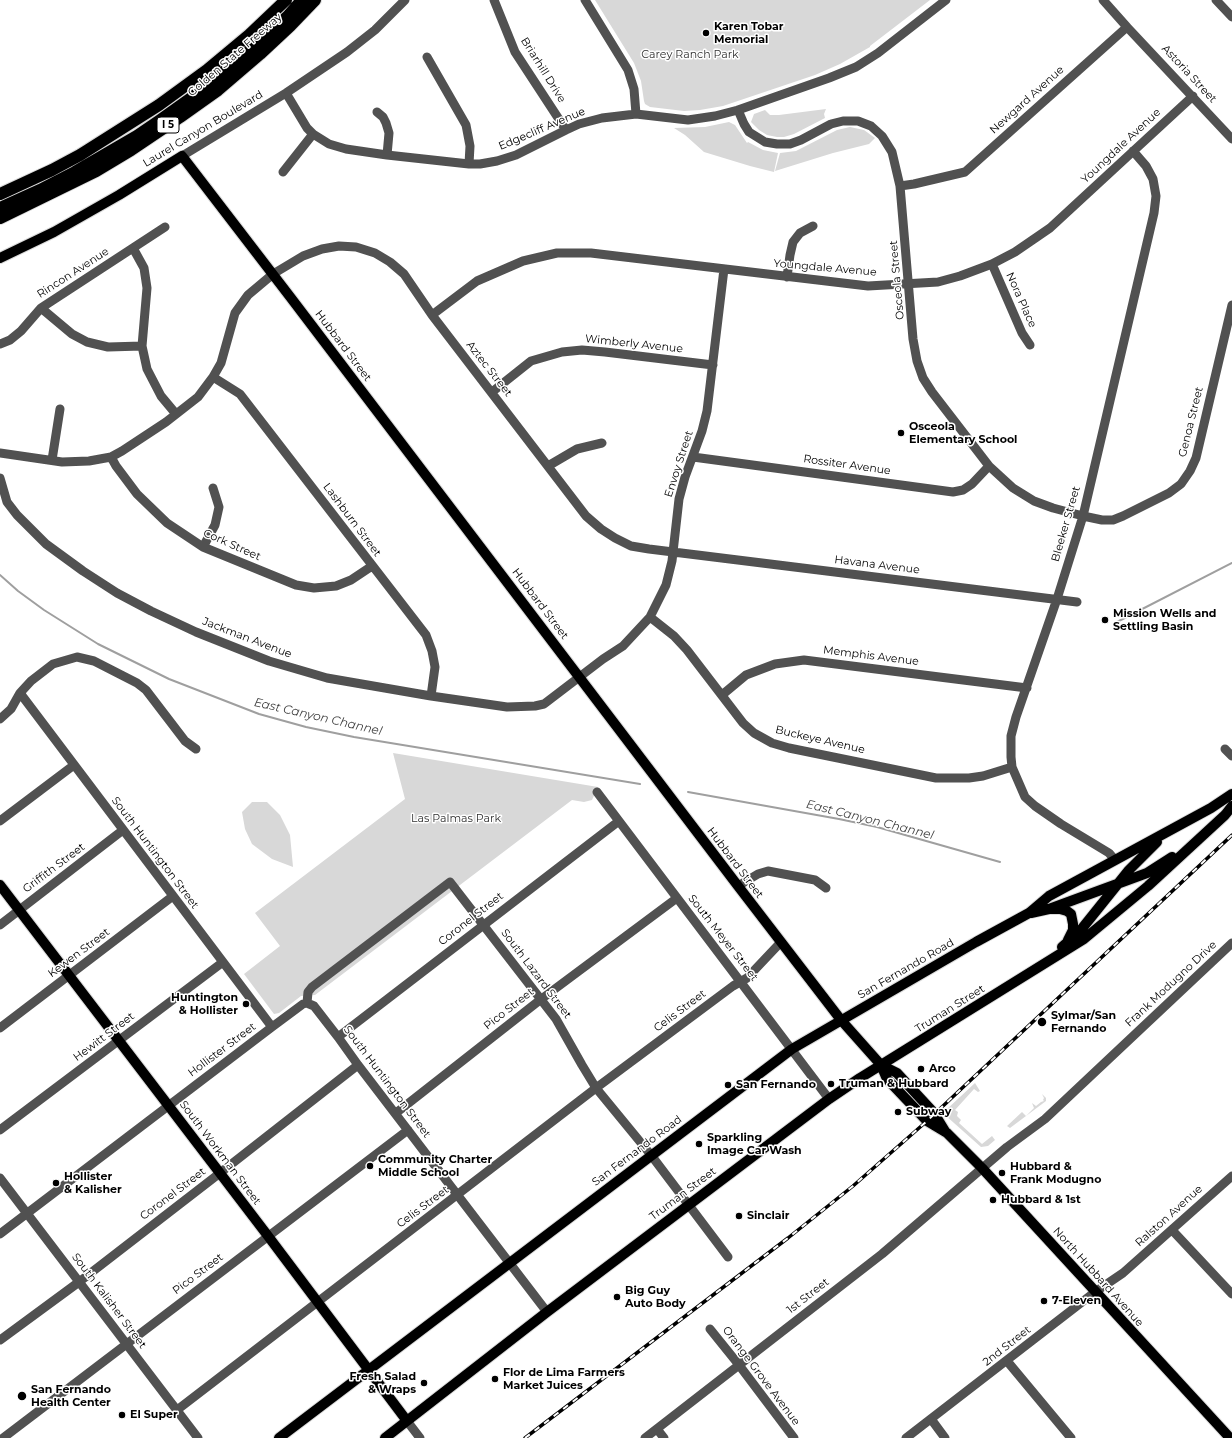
<!DOCTYPE html>
<style>
body{margin:0}
canvas{display:block;background:#fff}
</style>
<canvas width="1232" height="1438"></canvas>
<script>
const ctx = document.querySelector('canvas').getContext('2d');
ctx.lineJoin = 'round';
function fill(path, color) { ctx.fillStyle = color; ctx.fill(path, 'evenodd'); }
const toPath = rows => new Path2D(rows.map(r => 'M' + r).join(''));
function trace(path, color, width, dash) { ctx.strokeStyle = color; ctx.lineWidth = width; ctx.lineCap = dash ? 'butt' : 'round'; ctx.setLineDash(dash || []); ctx.stroke(path); }
function label(font, color, halo, rows, align = 'center') {
  ctx.font = font + ' Montserrat,sans-serif'; ctx.lineWidth = 3; ctx.setLineDash([]); ctx.textBaseline = 'middle'; ctx.strokeStyle = halo; ctx.fillStyle = color; for (const [text, x, y, turn = 0] of rows) {
    ctx.save(); ctx.translate(x, y); ctx.rotate((+turn || 0) * Math.PI / 180); ctx.textAlign = isNaN(turn) ? turn : align; if (halo) ctx.strokeText(text, 0, 0); ctx.fillText(text, 0, 0); ctx.restore();
  }
}
fill(toPath([
 [595,0,930,0,870,46,870,47,840,64,815,75,723,106,700,110,684,111,650,107,645,104,644,101,641,81,634,63],
 [826,109,824,114,825,118,794,134,784,137,777,137,767,135,759,130,751,122,754,114,765,110,770,115,779,115],
 [729,122,735,125,747,143,748,142,763,150,778,153,774,172,750,166,704,152,685,135,674,128,705,127],
 [850,127,864,130,875,138,869,144,833,153,775,171,780,153,796,151,837,130],
 [393,753,598,787,592,800,584,802,572,800,315,995,301,996,279,1013,274,1014,244,974,280,946,255,913,405,799],
 [252,802,267,802,280,815,290,835,293,867,272,859,252,844,245,829,242,812],
 [975,1083,980,1091,978,1092,974,1089,955,1110,958,1112,957,1116,961,1120,959,1123,982,1144,992,1136,995,1140,988,1146,981,1147,945,1115,946,1110],
 [1042,1094,1046,1098,1046,1101,1010,1128,1007,1126,1022,1112,1026,1116,1034,1108,1032,1103,1036,1106,1041,1102,1044,1101,1043,1100,1044,1098]
]), '#d8d8d8');
trace(toPath([
 [0,575,18,591,44,610,98,644,169,679,259,714,306,727,354,737,640,784],
 [1115,623,1232,563],
 [688,792,839,819,877,827,1000,862]
]), '#9f9f9f', 2);
const major = toPath([
 [0,258,54,232,119,195,182,156,291,298,738,886,841,1020,881,1065,887,1079,927,1121,947,1133,982,1168,1230,1438],
 [0,885,268,1236,407,1421],
 [1051,909,1060,909,1067,911,1071,914,1073,924,1073,930,1068,940],
 [1031,913,1049,909,1147,873,1172,857],
 [1062,947,1080,931,1129,870,1157,842],
 [881,1065,897,1073,934,1113,945,1131],
 [279,1438,792,1049,976,942,1029,913,1049,896,1211,808,1232,794],
 [385,1438,547,1312,829,1099,860,1078,1084,939,1148,886,1225,815,1232,806]
]);
const highway = toPath([
 [0,194,52,170,80,155,159,105,207,70,249,35,286,0],
 [0,208,40,190,75,172,137,136,159,121,197,94,241,58,288,16,302,0],
 [0,218,96,171,131,150,180,117,218,90,260,54,290,26,315,0]
]);
trace(major, '#dbdbdb', 12);
trace(highway, '#dbdbdb', 14);
trace(toPath([
 [494,0,515,52,566,130],
 [585,0,628,70,634,89,636,114],
 [1216,0,1232,17],
 [1127,27,1232,139],
 [427,57,466,125,470,146,469,164],
 [286,93,307,128,313,134,329,144,346,149,387,155,469,164,480,164,497,161,516,155,566,130,579,124,602,118,636,114,688,120,715,116,738,110,829,78,856,67,878,53,946,0],
 [738,110,744,124,749,132,765,142,777,144,790,144,801,140,831,124,843,121,858,121,871,126,882,136,892,152,900,186,913,339,917,361,923,378,932,392,989,466,1013,488,1034,501,1053,508,1083,516,1102,520,1113,520,1123,516,1169,493,1181,484,1190,471,1196,458,1232,305],
 [377,112,383,117,386,123,389,133,387,155],
 [182,156,286,93,347,52,375,30,405,0],
 [283,172,313,134],
 [900,186,914,184,965,172,1127,27,1103,0],
 [133,248,144,268,147,288,142,346,147,369,161,396,176,414],
 [992,264,1022,333,1030,345],
 [787,277,790,255,793,242,800,233,813,226],
 [41,308,72,334,87,342,108,347,142,346],
 [432,315,477,281,523,261,557,253,591,253,868,286,938,282,960,276,992,264,1015,252,1050,228,1193,96],
 [0,344,10,340,21,331,41,308,165,227],
 [213,377,240,394,426,635,432,651,435,667,431,696],
 [492,392,531,361,562,352,582,350,605,352,713,365],
 [0,453,62,462,89,461,111,457,122,451,166,422,198,397,213,377,221,363,235,313,248,295,273,274,303,256,322,249,339,246,356,247,375,253,390,262,404,274,432,315,586,516,601,529,615,538,631,546,649,549,1077,602],
 [111,457,116,466,137,494,167,523,203,547,296,585,314,588,336,586,351,580,372,566],
 [693,457,953,492,963,490,972,484,989,466],
 [52,460,60,409],
 [548,466,577,449,602,443],
 [0,478,7,502,17,515,46,544,83,571,117,593,151,611,196,632,269,661,327,678,431,696,507,707,535,706,544,704,603,659,623,646,650,617,666,585,672,561,679,499,685,477,702,431,707,411,724,269],
 [203,547,215,525,219,507,213,488],
 [650,617,674,636,687,650,743,723,754,733,772,743,789,748,936,778,969,778,983,776,1012,767],
 [20,693,272,1027],
 [722,695,746,675,775,664,804,660,1027,688],
 [0,719,11,709,20,693,31,681,53,664,77,657,94,661,137,683,146,690,185,741,196,749],
 [1225,749,1232,756],
 [597,792,829,1099],
 [0,821,74,765],
 [1115,860,1109,853,1061,824,1035,806,1025,797,1012,767,1011,757,1011,736,1016,717,1057,599,1083,516,1154,213,1156,196,1153,179,1146,166,1133,151],
 [738,886,758,874,768,871,815,880,826,888],
 [0,925,123,830],
 [307,1003,308,992,312,987,450,882,556,1019,582,1065,596,1088,651,1155,728,1257],
 [307,1003,314,1006,338,1037,358,1065,547,1312],
 [0,1028,173,896],
 [338,1037,619,821],
 [396,1113,540,1000,677,898],
 [0,1130,223,962],
 [0,1178,198,1438],
 [1172,1230,1232,1294],
 [0,1234,272,1027,303,1004,307,1003],
 [710,1329,739,1365,794,1438],
 [0,1340,79,1282,220,1173,358,1065],
 [1007,1361,1071,1438],
 [177,1410,596,1088,733,986,747,978,781,942],
 [931,1419,945,1438],
 [407,1421,420,1438],
 [657,1429,664,1438],
 [3,1438,408,1130],
 [645,1438,882,1254,1007,1147,1045,1119,1232,943],
 [906,1438,1095,1292,1123,1273,1232,1176]
]), '#515151', 9);
trace(major, '#000', 10);
trace(highway, '#000', 12);
const rail = toPath([
 [525,1438,788,1238,853,1186,927,1121,1232,835]
]);
trace(rail, '#000', 3.5);
trace(rail, '#fff', 2, [6]);
for (const [x, y, r, color] of [
 [706,33,4,"#000"],
 [901,433,4,"#000"],
 [1105,620,4,"#000"],
 [246,1004,4,"#000"],
 [1042,1022,5,"#000"],
 [921,1069,4,"#000"],
 [831,1084,4,"#000"],
 [728,1085,4,"#000"],
 [898,1112,4,"#000"],
 [699,1144,4,"#000"],
 [370,1166,4,"#000"],
 [1002,1173,4,"#000"],
 [56,1183,4,"#000"],
 [993,1200,4,"#000"],
 [739,1216,4,"#000"],
 [617,1297,4,"#000"],
 [1044,1301,4,"#000"],
 [495,1379,4,"#000"],
 [424,1383,4,"#000"],
 [22,1396,5,"#000"],
 [122,1415,4,"#000"]
]) { const dot = new Path2D(); dot.arc(x, y, r, 0, 2 * Math.PI); ctx.fillStyle = color; ctx.fill(dot); trace(dot, '#fff', 1.5); }
for (const [x, y, w] of [
 [168,125,22]
]) { const box = new Path2D(); box.roundRect(x - w / 2, y - 8, w, 16, 3); ctx.fillStyle = '#fff'; ctx.fill(box); trace(box, '#000', 1); }
label('bold 10px', '#000', null, [
 ["I 5",168,125]
]);
label('bold 11px', '#000', '#fff', [
 ["Karen Tobar",714,27],
 ["Memorial",714,40],
 ["Osceola",909,427],
 ["Elementary School",909,440],
 ["Mission Wells and",1113,614],
 ["Settling Basin",1113,627],
 ["Huntington",238,998,"right"],
 ["& Hollister",238,1011,"right"],
 ["Sylmar/San",1051,1016],
 ["Fernando",1051,1029],
 ["Arco",929,1069],
 ["Truman & Hubbard",839,1084],
 ["San Fernando",736,1085],
 ["Subway",906,1112],
 ["Sparkling",707,1138],
 ["Image Car Wash",707,1151],
 ["Community Charter",378,1160],
 ["Middle School",378,1173],
 ["Hubbard &",1010,1167],
 ["Frank Modugno",1010,1180],
 ["Hollister",64,1177],
 ["& Kalisher",64,1190],
 ["Hubbard & 1st",1001,1200],
 ["Sinclair",747,1216],
 ["Big Guy",625,1291],
 ["Auto Body",625,1304],
 ["7-Eleven",1052,1301],
 ["Flor de Lima Farmers",503,1373],
 ["Market Juices",503,1386],
 ["Fresh Salad",416,1377,"right"],
 ["& Wraps",416,1390,"right"],
 ["San Fernando",31,1390],
 ["Health Center",31,1403],
 ["El Super",130,1415]
], 'left');
label('11px', '#000', '#fff', [
 ["Golden State Freeway",235,55,-41],
 ["Briarhill Drive",543,70,58],
 ["Astoria Street",1189,74,47],
 ["Newgard Avenue",1027,100,-42],
 ["Laurel Canyon Boulevard",203,129,-31],
 ["Edgecliff Avenue",542,129,-23],
 ["Youngdale Avenue",1121,146,-43],
 ["Youngdale Avenue",825,268,5],
 ["Rincon Avenue",73,273,-33],
 ["Osceola Street",897,280,-95],
 ["Nora Place",1021,300,66],
 ["Wimberly Avenue",634,344,6],
 ["Hubbard Street",343,346,53],
 ["Aztec Street",489,369,52],
 ["Genoa Street",1191,422,-76],
 ["Envoy Street",679,464,-72],
 ["Rossiter Avenue",847,465,8],
 ["Lashburn Street",352,520,53],
 ["Bleeker Street",1066,524,-74],
 ["Cork Street",232,545,24],
 ["Havana Avenue",877,565,7],
 ["Hubbard Street",540,604,53],
 ["Jackman Avenue",247,638,21],
 ["Memphis Avenue",871,656,7],
 ["Buckeye Avenue",820,740,13],
 ["South Huntington Street",155,853,53],
 ["Hubbard Street",735,863,53],
 ["Griffith Street",54,868,-37],
 ["Coronel Street",471,919,-38],
 ["South Meyer Street",723,938,52],
 ["Kewen Street",79,953,-37],
 ["San Fernando Road",906,969,-30],
 ["South Lazard Street",536,974,53],
 ["Frank Modugno Drive",1171,984,-43],
 ["Pico Street",509,1009,-38],
 ["Truman Street",950,1009,-32],
 ["Celis Street",680,1011,-37],
 ["Hewitt Street",104,1037,-37],
 ["Hollister Street",222,1050,-37],
 ["South Huntington Street",387,1082,53],
 ["San Fernando Road",637,1151,-37],
 ["South Workman Street",220,1153,53],
 ["Coronel Street",173,1194,-37],
 ["Truman Street",683,1194,-37],
 ["Celis Street",423,1207,-37],
 ["Ralston Avenue",1169,1216,-42],
 ["Pico Street",198,1274,-37],
 ["North Hubbard Avenue",1098,1277,48],
 ["1st Street",808,1296,-38],
 ["South Kalisher Street",109,1301,53],
 ["2nd Street",1007,1346,-38],
 ["Orange Grove Avenue",761,1376,53]
]);
label('11px', '#2f2f2f', '#fff', [
 ["Carey Ranch Park",690,55],
 ["Las Palmas Park",456,819]
]);
label('italic 12px', '#404040', '#fff', [
 ["East Canyon Channel",318,717,13],
 ["East Canyon Channel",870,820,14]
]);
</script>
